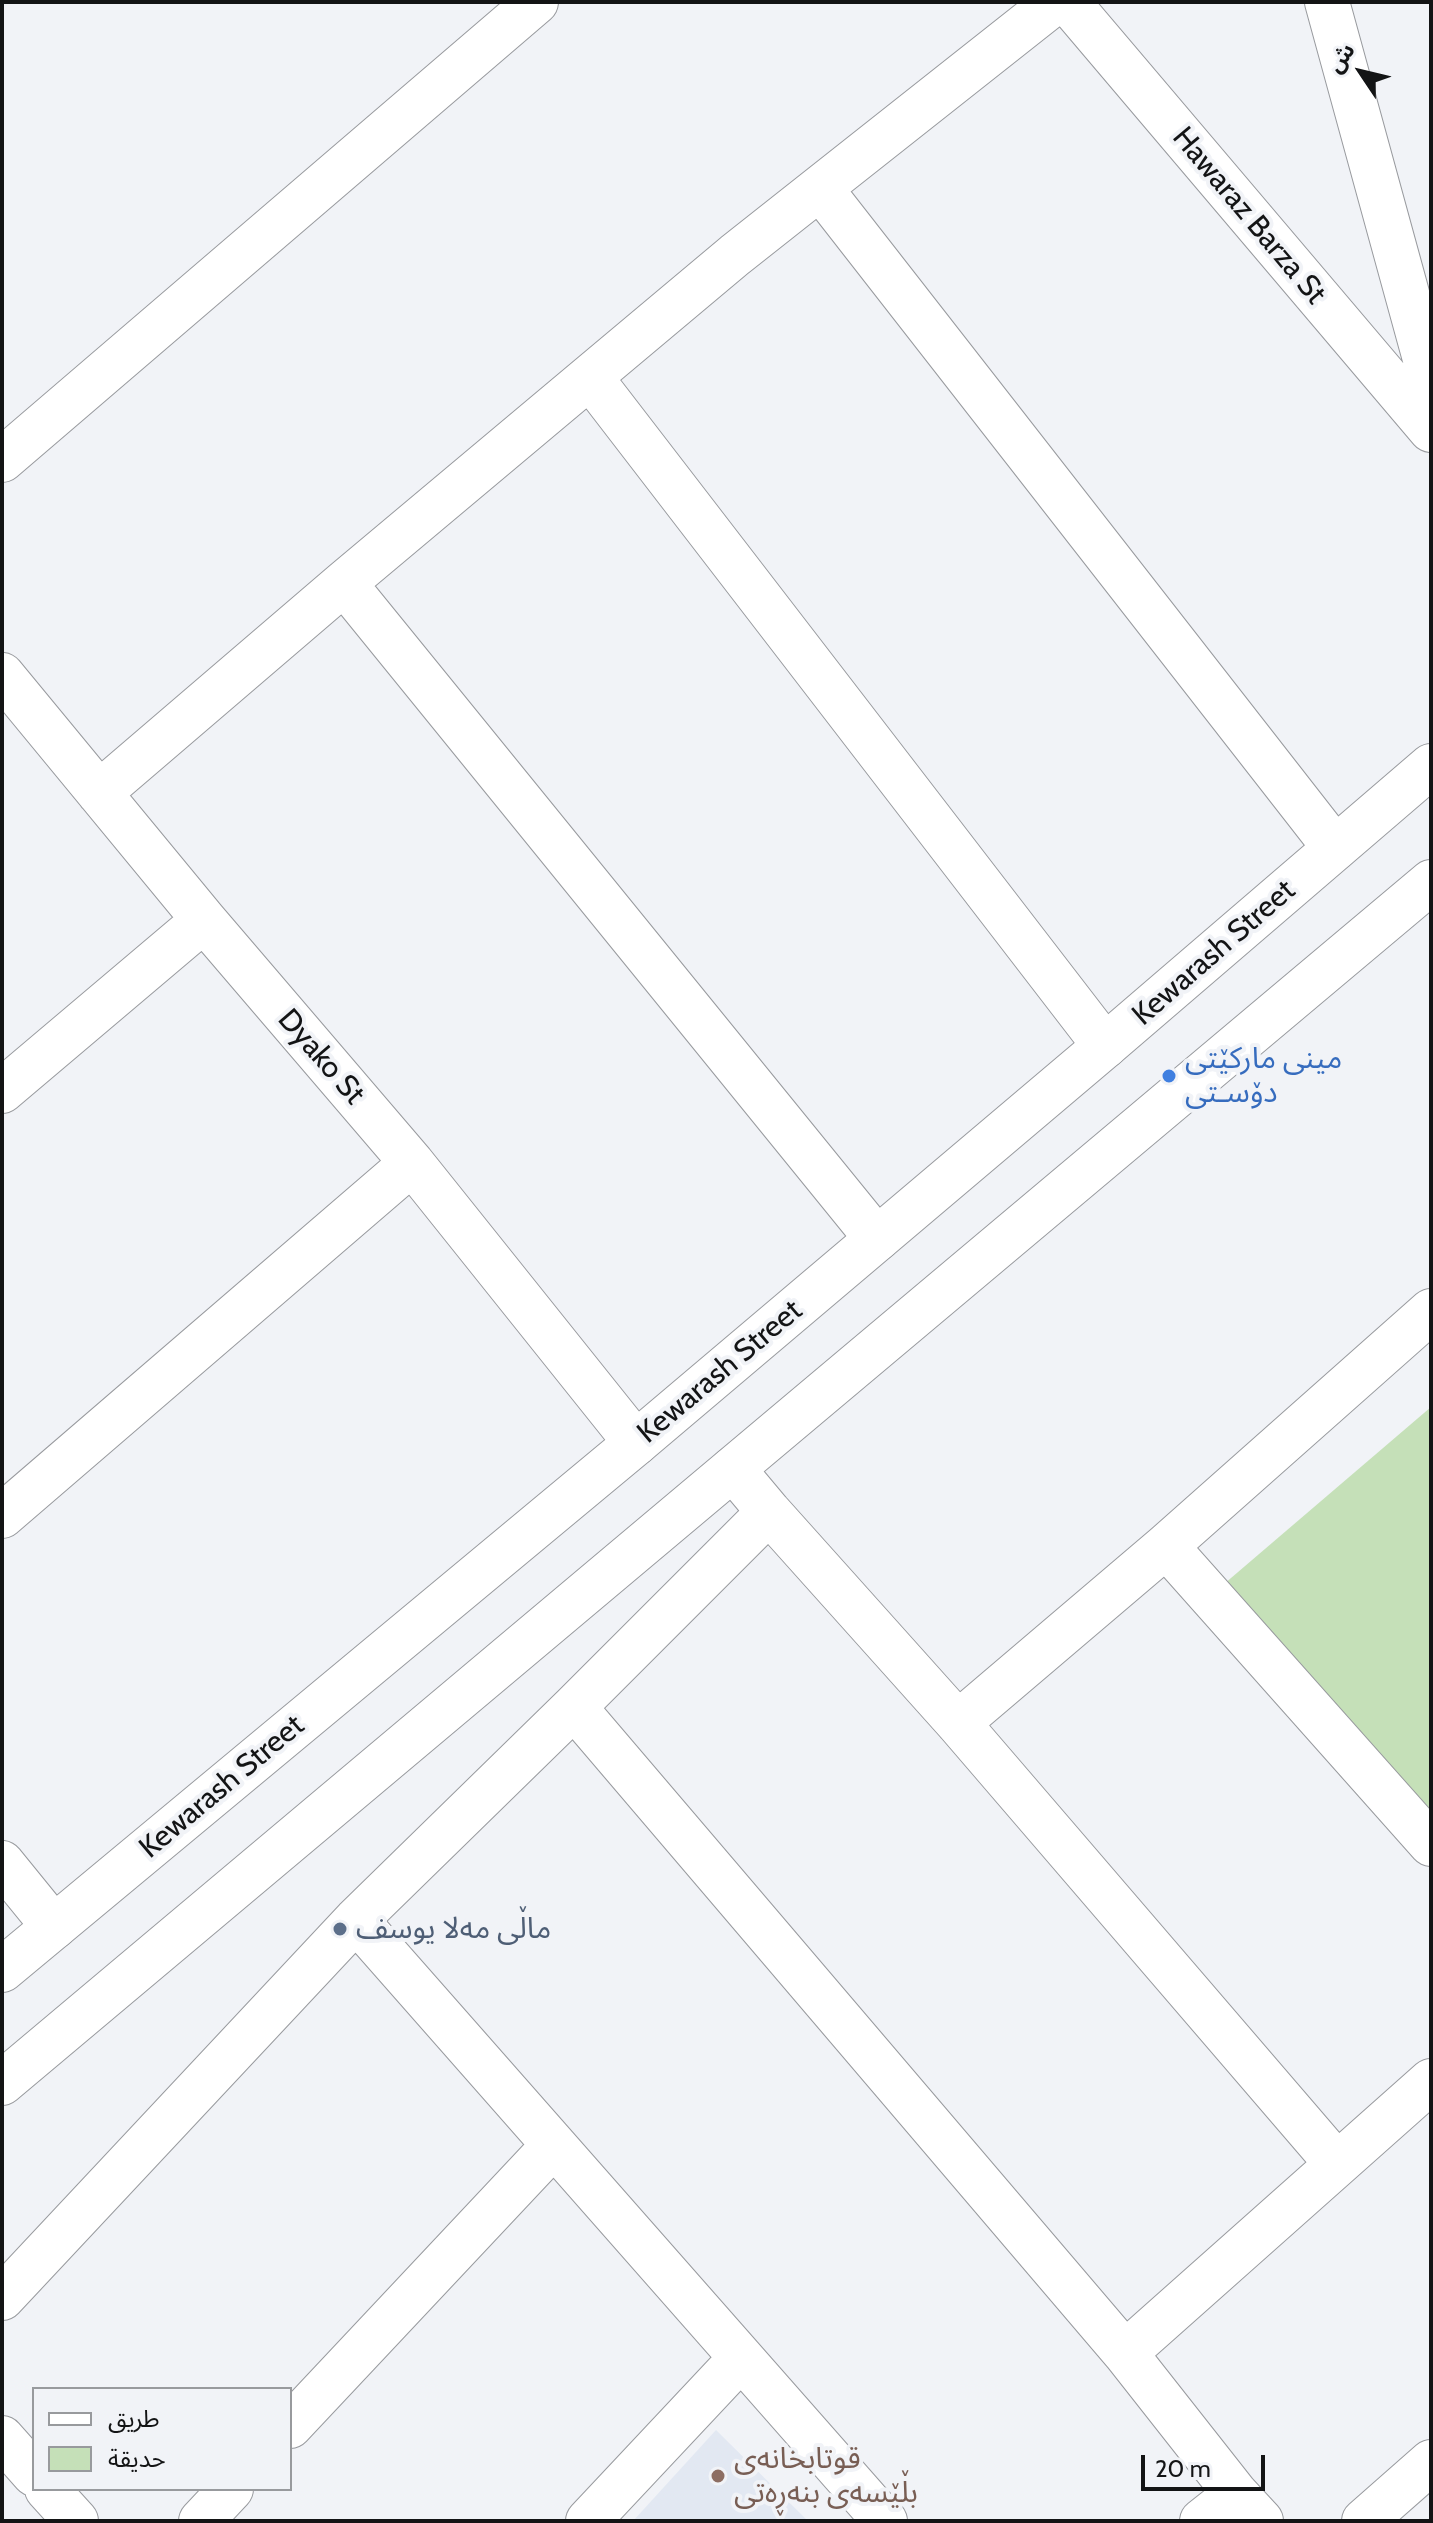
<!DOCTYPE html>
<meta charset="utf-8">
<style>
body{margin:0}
#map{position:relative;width:1433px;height:2523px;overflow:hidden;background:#f1f3f7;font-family:Cabin,"Noto Sans Arabic",sans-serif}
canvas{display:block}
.frame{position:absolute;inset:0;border:4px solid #131415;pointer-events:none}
.legend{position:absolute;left:32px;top:2387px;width:260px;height:104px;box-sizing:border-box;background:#f1f3f7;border:2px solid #989a9d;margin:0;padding:10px 14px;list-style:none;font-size:24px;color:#131415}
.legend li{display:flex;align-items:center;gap:16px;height:40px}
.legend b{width:40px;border:2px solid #989a9d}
.north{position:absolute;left:1321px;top:32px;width:80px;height:80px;-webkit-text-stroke:6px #f1f3f7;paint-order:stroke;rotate:305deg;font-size:22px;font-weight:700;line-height:32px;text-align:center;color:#131415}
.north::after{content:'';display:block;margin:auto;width:28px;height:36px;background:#131415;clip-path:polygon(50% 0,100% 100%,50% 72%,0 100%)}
.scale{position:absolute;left:1141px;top:2455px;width:124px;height:36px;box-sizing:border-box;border:4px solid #131415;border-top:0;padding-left:10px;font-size:24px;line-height:28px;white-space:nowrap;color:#131415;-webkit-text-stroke:6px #f1f3f7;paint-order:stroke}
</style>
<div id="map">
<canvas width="1433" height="2523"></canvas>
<div class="frame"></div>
<ul class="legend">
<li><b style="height:10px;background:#fff"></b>طريق</li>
<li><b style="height:22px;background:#c5e0b8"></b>حديقة</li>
</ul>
<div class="north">ش</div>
<div class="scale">20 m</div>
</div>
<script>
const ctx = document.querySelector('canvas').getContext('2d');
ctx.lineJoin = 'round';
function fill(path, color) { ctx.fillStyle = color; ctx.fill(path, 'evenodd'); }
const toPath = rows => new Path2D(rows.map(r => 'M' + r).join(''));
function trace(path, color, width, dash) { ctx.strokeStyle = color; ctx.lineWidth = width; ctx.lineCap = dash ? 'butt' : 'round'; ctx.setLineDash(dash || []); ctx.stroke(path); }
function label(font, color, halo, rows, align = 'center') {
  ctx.font = font + ' Cabin,"Noto Sans Arabic",sans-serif'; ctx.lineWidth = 8; ctx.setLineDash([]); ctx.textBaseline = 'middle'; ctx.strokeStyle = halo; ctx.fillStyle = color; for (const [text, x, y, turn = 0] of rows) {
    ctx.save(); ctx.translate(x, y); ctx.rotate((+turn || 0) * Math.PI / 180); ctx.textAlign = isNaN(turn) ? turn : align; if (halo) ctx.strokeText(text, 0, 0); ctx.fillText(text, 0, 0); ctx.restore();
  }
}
fill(toPath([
 [716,2430,808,2521,633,2521]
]), '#e2e8f2');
fill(toPath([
 [1431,1407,1431,1828,1224,1584]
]), '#c5e0b8');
const minor = toPath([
 [1068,2,1431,430],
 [1327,2,1431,381],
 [820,188,1335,848],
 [590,377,1105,1046],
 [2,460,536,2],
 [344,583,877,1239],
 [2,675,204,920,412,1163,636,1443],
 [99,793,344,583,735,255,1055,2],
 [2,1091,204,920],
 [733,1469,769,1512,958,1723,1337,2164],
 [2,1516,412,1163],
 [1166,1546,1431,1844],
 [574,1707,1125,2353,1236,2494,1261,2521],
 [958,1723,1166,1546,1431,1311],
 [2,1863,54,1927],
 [356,1920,885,2521],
 [2,2298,356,1920,574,1707,769,1512],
 [1125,2353,1431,2081],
 [290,2426,554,2145],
 [2,2438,34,2474],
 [47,2489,76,2521],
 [201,2521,231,2489],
 [588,2521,741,2358],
 [1202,2521,1236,2494],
 [1364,2521,1431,2462]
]);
const major = toPath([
 [2,1970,636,1443,1105,1046,1431,766],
 [2,2083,1431,882]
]);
trace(minor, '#989a9e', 46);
trace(major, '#989a9e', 46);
trace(minor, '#fff', 44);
trace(major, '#fff', 44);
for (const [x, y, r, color] of [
 [1169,1076,8,"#3f7fe0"],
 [340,1929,8,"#5c6f8a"],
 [718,2476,8,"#8d6e63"]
]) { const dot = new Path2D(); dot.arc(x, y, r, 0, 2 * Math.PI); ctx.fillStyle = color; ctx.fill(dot); trace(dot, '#f1f3f7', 3); }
label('30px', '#131415', '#f1f3f7', [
 ["Hawaraz Barza St",1249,216,50],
 ["Kewarash Street",1214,953,-41],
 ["Dyako St",321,1057,49],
 ["Kewarash Street",720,1372,-40],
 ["Kewarash Street",222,1787,-40]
]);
label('30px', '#366cbe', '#f1f3f7', [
 ["مینی مارکێتی",1185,1059],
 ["دۆسـتی",1185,1093]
], 'left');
label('30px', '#4e5e75', '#f1f3f7', [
 ["ماڵی مەلا یوسف",356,1929]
], 'left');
label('30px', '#785e54', '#f1f3f7', [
 ["قوتابخانه‌ی",734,2459],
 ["بڵێسه‌ی بنه‌ڕه‌تی",734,2493]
], 'left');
</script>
